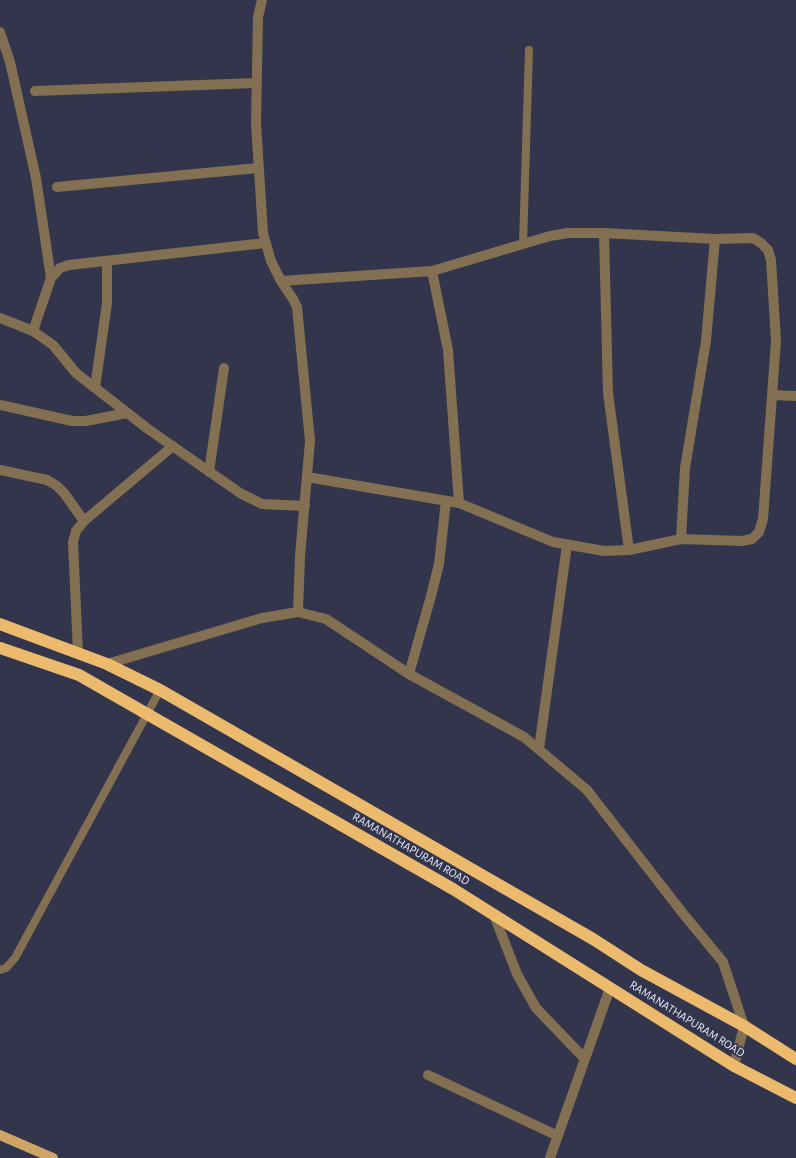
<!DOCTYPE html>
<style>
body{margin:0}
canvas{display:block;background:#32354c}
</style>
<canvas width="796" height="1158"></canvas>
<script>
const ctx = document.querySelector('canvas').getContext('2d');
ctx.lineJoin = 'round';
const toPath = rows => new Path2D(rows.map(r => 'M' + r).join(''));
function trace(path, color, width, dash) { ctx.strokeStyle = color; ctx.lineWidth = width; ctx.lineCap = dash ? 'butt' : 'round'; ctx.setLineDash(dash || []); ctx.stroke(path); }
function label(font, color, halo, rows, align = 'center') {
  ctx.font = font + ' "Alegreya Sans",sans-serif'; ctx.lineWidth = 3.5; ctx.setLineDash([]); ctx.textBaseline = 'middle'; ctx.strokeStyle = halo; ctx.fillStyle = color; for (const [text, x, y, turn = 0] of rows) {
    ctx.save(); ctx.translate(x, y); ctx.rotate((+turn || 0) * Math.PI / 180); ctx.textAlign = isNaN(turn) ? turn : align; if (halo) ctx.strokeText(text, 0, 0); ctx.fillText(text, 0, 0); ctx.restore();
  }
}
trace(toPath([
 [523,244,529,50],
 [0,970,6,968,15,958,160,690]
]), '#836f51', 8);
trace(toPath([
 [262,0,258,17,256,123,263,233,271,261,281,281,293,299,297,307,310,441,300,556,298,612],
 [0,32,10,62,36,178,51,278],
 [35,91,256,83],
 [57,187,258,168],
 [604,233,608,393,629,550],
 [432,271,448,350,459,503],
 [281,281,432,271,550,236,568,233,604,233,715,239,753,238,761,243,768,250,771,260,776,341,763,519,759,532,752,539,742,541,681,539,629,550,604,551,553,542,459,503,307,477],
 [0,318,33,331,53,345,76,373,148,429,240,493,262,504,305,506],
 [33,331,51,278,60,268,69,265,265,243],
 [95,388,107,303,107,261],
 [772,395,796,396],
 [0,405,72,421,86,421,127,413],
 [0,470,47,480,57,486,64,493,84,521],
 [209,472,224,368],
 [681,539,685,468,706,341,715,239],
 [78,653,73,542,76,531,84,521,173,446],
 [107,664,262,618,298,612,326,619,409,674,524,737,587,790,685,916,723,962,744,1026,734,1066],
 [409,674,431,596,439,564,446,501],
 [539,749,567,545],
 [494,915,517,974,536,1008,585,1059],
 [428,1075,558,1136],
 [550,1158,610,988]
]), '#836f51', 10);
trace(toPath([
 [0,1135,53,1158]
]), '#cea566', 10);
trace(toPath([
 [0,624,107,664,160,690,593,939,641,970,744,1026,796,1059],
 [0,648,79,675,453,889,734,1066,796,1098]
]), '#ebba6d', 12);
label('12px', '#e3e6f5', '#32354c', [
 ["RAMANATHAPURAM ROAD",411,849,30],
 ["RAMANATHAPURAM ROAD",687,1019,32]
]);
</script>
